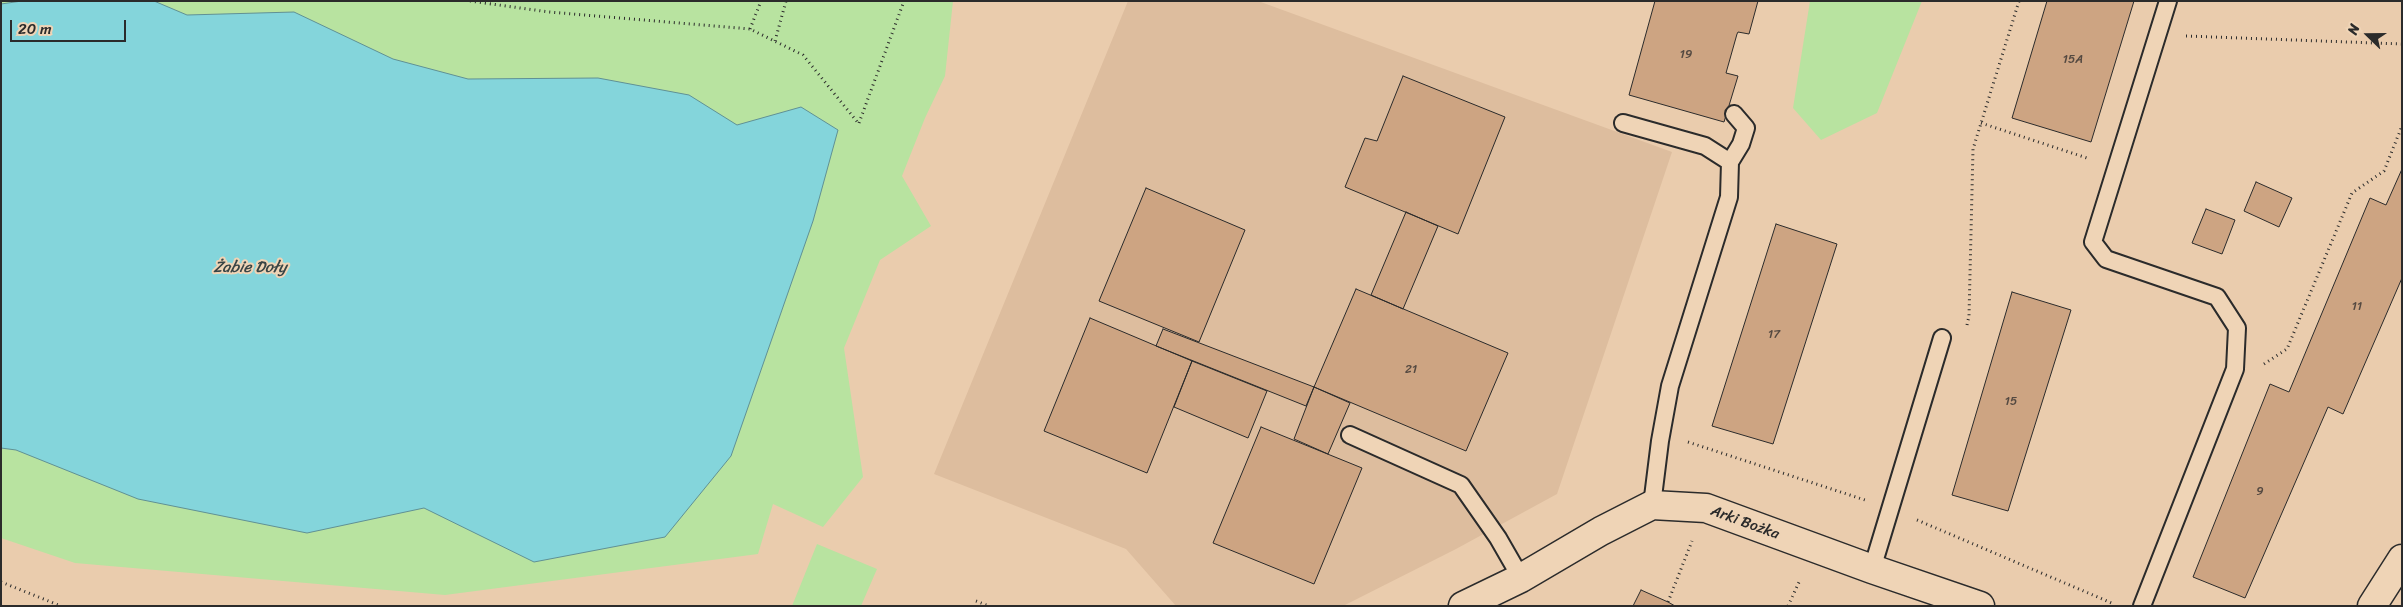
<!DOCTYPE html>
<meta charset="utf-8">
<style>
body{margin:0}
#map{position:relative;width:2403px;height:607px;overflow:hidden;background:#eaccad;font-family:Sriracha,sans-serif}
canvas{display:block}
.frame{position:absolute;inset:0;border:2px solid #2b2b2b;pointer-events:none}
.north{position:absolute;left:2343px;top:10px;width:50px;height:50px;-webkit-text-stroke:4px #efd4b6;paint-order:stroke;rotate:292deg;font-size:14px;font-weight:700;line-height:20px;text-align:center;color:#2b2b2b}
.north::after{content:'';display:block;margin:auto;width:18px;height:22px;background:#2b2b2b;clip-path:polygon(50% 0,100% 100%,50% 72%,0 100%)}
.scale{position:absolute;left:10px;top:20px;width:116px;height:22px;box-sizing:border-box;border:2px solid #2b2b2b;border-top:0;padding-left:6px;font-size:15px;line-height:18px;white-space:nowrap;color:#2b2b2b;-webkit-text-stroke:4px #efd4b6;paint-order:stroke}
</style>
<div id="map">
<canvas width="2403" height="607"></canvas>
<div class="frame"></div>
<div class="north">N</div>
<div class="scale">20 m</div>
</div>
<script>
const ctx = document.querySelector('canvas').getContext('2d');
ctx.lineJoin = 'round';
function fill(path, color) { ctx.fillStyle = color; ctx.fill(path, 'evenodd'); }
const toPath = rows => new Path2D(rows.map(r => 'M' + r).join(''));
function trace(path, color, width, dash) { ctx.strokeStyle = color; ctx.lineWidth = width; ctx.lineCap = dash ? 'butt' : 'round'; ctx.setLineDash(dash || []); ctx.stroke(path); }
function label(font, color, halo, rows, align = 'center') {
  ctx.font = font + ' Sriracha,sans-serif'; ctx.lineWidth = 4; ctx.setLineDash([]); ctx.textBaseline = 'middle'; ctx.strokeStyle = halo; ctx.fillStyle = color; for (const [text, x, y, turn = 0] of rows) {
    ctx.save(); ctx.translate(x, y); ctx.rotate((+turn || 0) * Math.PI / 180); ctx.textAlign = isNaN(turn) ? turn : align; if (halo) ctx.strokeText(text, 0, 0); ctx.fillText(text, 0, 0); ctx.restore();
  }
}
fill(toPath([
 [1128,1,1258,1,1672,152,1557,494,1456,549,1343,606,1176,606,1126,549,934,474]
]), '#ddbd9e');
fill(toPath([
 [1,1,953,1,945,76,925,118,902,176,931,226,880,260,844,348,863,477,823,527,773,504,758,554,445,595,75,563,1,538],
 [1810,1,1922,1,1877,113,1821,140,1793,108],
 [817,544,877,569,861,606,792,606]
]), '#b8e3a0');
const water = toPath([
 [22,1,154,1,187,15,294,12,393,59,468,79,598,78,689,95,737,125,801,107,838,130,813,221,731,456,665,537,534,562,424,508,307,533,138,499,16,450,1,448,1,4,22,1]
]);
fill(water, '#84d5db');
trace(water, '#609195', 1);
const building = toPath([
 [1655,1,1758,1,1749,34,1738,32,1737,34,1726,73,1738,76,1724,122,1629,95,1655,1],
 [2047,1,2134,1,2091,142,2012,118,2047,1],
 [1403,76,1505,117,1458,234,1345,187,1365,138,1377,141,1403,76],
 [2402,169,2402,278,2343,414,2328,407,2245,598,2193,577,2270,384,2289,392,2370,198,2386,205,2402,169],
 [2256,182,2292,198,2279,227,2244,211,2256,182],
 [1146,188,1245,230,1199,342,1099,301,1146,188],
 [2206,209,2235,220,2222,254,2192,243,2206,209],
 [1406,212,1438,226,1403,309,1371,295,1406,212],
 [1776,224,1837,244,1773,444,1712,426,1776,224],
 [1356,289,1508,353,1466,451,1314,387,1356,289],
 [2012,292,2071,310,2008,511,1952,495,2012,292],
 [1090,318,1192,361,1147,473,1044,431,1090,318],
 [1163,329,1314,387,1306,406,1156,346,1163,329],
 [1192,361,1267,391,1248,438,1174,407,1192,361],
 [1314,387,1350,403,1328,454,1294,439,1314,387],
 [1261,427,1362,468,1314,584,1213,543,1261,427],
 [1641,590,1668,602,1675,606,1633,606,1641,590]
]);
fill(building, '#cda482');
trace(building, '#2b2b2b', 1);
const lane = toPath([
 [1623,123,1705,146,1730,162,1729,197,1670,386,1660,441,1652,505],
 [1730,162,1741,144,1746,128,1734,114],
 [1350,435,1461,485,1498,538,1521,578],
 [1872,569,1942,338],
 [2142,606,2235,369,2237,328,2217,297,2106,259,2093,242,2168,1]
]);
const street = toPath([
 [1463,606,1521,578,1601,531,1652,505,1706,508,1872,569,1980,606],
 [2372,606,2402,559]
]);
trace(lane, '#2b2b2b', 20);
trace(street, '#2b2b2b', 31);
trace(toPath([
 [470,1,549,12,750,29,803,55,859,124],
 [750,29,761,1],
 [2186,36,2402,44],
 [775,41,786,1],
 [859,123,904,1],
 [1981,123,2090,159],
 [1967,325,1969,316,1973,149,2019,1],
 [2264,364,2287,349,2352,193,2384,171,2402,126],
 [1688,442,1865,500],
 [1917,520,2114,604],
 [1,582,61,606],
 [976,601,989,606],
 [1668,602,1692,541],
 [1788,606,1800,580]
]), '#2b2b2b', 3, [1, 4]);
trace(lane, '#efd4b6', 16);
trace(street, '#efd4b6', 28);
label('12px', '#544941', null, [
 ["19",1686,55],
 ["15A",2073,60],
 ["11",2357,307],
 ["17",1774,335],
 ["21",1411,370],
 ["15",2011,402],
 ["9",2260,492]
]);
label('15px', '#2b2b2b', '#efd4b6', [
 ["Arki Bożka",1745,523,20]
]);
label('italic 16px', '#384445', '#efd4b6', [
 ["Żabie Doły",250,268]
]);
</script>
